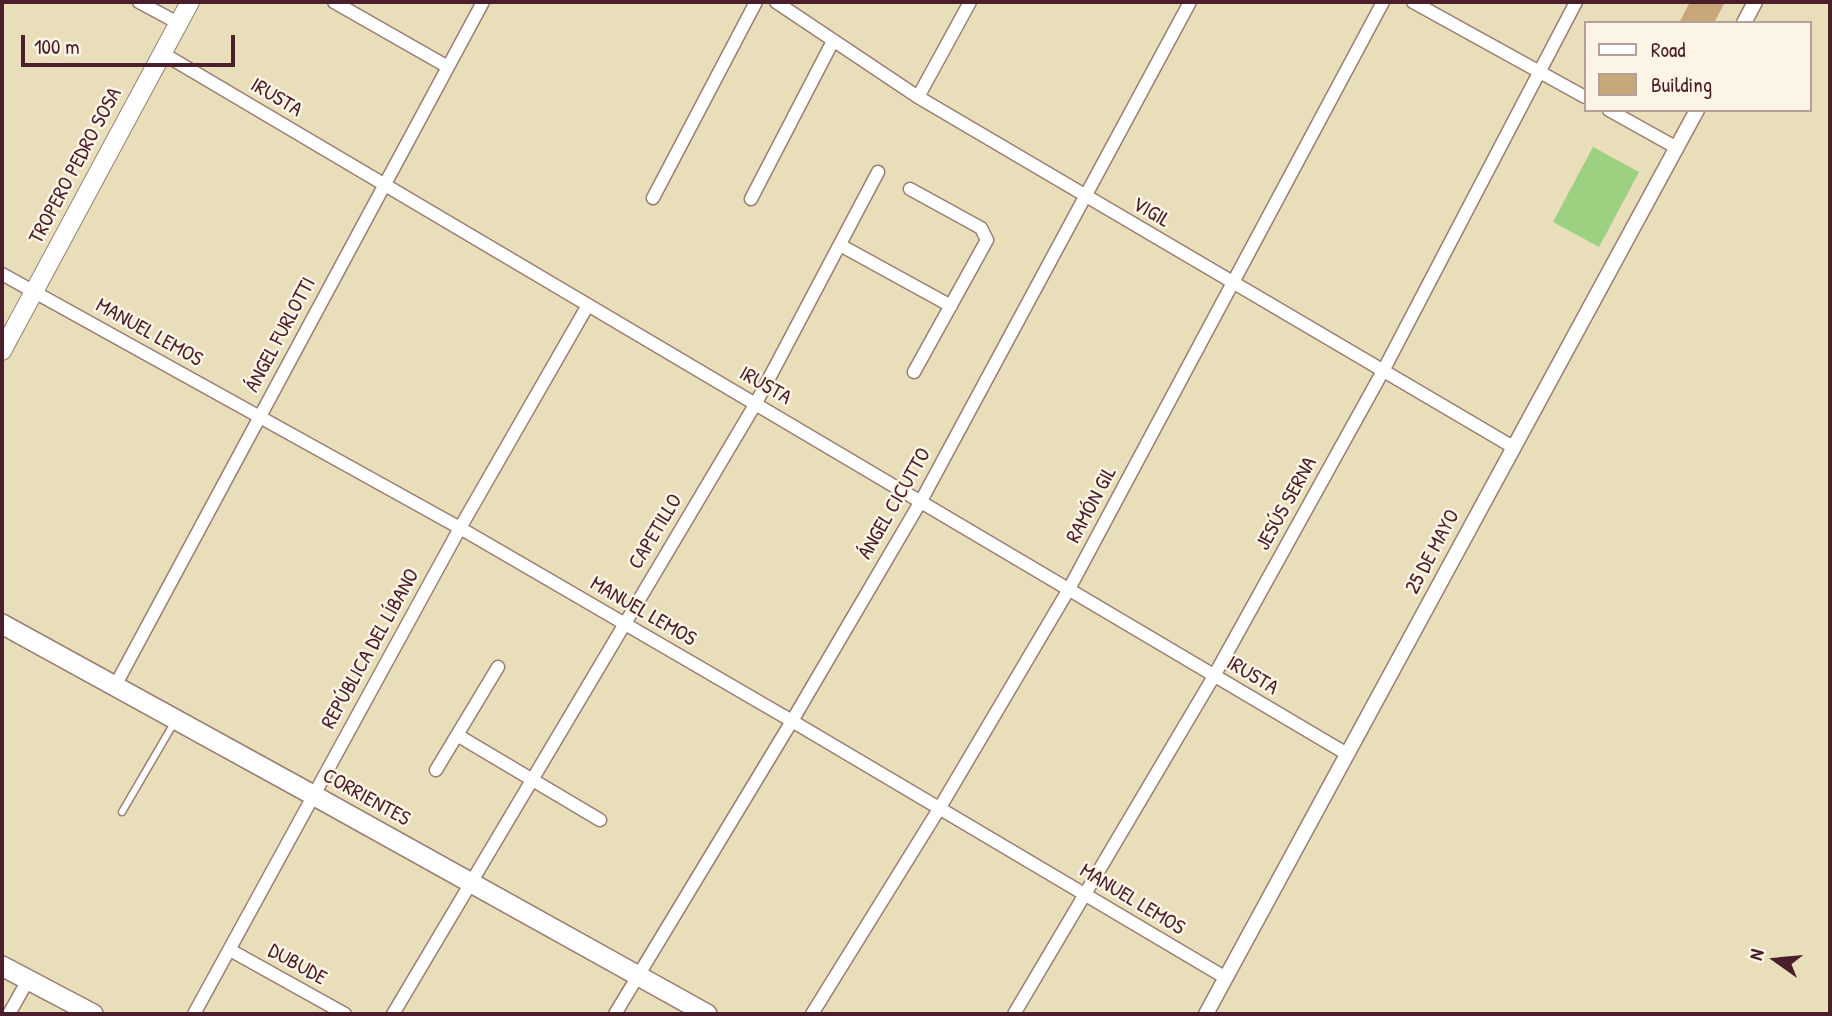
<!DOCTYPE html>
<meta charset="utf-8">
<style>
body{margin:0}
#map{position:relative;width:1832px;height:1016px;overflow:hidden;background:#e8deb9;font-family:"Patrick Hand",sans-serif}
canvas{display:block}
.frame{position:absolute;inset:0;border:4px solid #4a1f2b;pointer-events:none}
.legend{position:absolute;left:1584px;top:21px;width:228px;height:91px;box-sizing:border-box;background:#fcf5e5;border:2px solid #b59f9b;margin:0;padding:9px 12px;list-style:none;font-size:21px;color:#4a1f2b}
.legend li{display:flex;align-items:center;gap:14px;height:35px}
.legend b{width:35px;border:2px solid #b59f9b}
.north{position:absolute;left:1741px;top:925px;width:70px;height:70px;-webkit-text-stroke:5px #fcf5e5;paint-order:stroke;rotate:285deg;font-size:19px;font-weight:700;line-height:28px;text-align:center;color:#4a1f2b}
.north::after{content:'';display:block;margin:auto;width:24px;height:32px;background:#4a1f2b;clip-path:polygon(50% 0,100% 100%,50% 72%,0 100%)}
.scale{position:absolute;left:21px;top:35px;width:214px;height:32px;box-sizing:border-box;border:4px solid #4a1f2b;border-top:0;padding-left:9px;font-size:21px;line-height:24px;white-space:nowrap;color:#4a1f2b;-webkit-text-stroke:5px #fcf5e5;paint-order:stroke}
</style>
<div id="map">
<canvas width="1832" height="1016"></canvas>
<div class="frame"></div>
<ul class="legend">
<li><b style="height:9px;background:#fff"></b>Road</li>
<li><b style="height:19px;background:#c7a67a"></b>Building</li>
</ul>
<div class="north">N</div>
<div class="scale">100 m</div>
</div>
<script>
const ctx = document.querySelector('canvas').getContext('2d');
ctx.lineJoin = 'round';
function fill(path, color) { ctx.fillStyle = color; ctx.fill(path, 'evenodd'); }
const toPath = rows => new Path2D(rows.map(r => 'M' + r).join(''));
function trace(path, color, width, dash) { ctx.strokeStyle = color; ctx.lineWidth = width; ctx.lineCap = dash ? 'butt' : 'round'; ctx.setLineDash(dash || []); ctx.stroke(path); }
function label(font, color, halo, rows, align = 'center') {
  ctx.font = font + ' "Patrick Hand",sans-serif'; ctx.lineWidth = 5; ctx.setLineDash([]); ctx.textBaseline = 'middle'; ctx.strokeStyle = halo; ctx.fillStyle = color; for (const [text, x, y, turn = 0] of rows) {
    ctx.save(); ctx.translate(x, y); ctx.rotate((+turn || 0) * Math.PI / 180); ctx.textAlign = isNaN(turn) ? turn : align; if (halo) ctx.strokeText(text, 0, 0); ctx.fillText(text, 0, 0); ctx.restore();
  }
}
fill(toPath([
 [1593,147,1639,172,1599,247,1553,222]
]), '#9dd182');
fill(toPath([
 [1690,2,1725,2,1714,23,1679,23]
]), '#c7a67a');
const service = toPath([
 [122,812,174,723]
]);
const minor = toPath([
 [139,2,178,23],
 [334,2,448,67],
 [776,2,918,97,1513,447],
 [1413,2,1585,97],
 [162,53,1347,754],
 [918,97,970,2],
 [1609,110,1677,148],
 [910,189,981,228,987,240,914,372],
 [653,198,756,2],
 [751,199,833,41],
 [840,245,951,306],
 [2,274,460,528,792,721,1226,978],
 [115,686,483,2],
 [457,735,600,820],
 [436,770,498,667],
 [230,950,345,1014],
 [9,1014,28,980],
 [194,1014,460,528,588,305],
 [393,1014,756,403,878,172],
 [615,1014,792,721,921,501,1190,2],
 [812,1014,939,809,1069,589,1383,2],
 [1014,1014,1214,676,1383,371,1576,2]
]);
const tertiary = toPath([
 [1744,23,1755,2],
 [1206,1014,1697,110]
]);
const secondary = toPath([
 [2,351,190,2]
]);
const primary = toPath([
 [2,624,313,795,707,1014],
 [2,966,93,1014]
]);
trace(service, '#997e72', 9);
trace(minor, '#997e72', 15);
trace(tertiary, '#997e72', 17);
trace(secondary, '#997e72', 20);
trace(primary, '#997e72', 22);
trace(service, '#fff', 6);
trace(minor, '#fff', 12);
trace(tertiary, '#fff', 14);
trace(secondary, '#fff', 18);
trace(primary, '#fff', 19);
label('21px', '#4a1f2b', '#fcf5e5', [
 ["IRUSTA",276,98,31],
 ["TROPERO PEDRO SOSA",76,166,-62],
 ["VIGIL",1151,213,30],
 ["MANUEL LEMOS",149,333,29],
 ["ÁNGEL FURLOTTI",281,335,-62],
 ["IRUSTA",765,386,30],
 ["ÁNGEL CICUTTO",895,504,-60],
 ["JESÚS SERNA",1287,504,-61],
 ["RAMÓN GIL",1092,505,-62],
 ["CAPETILLO",656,532,-59],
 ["25 DE MAYO",1433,552,-62],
 ["MANUEL LEMOS",643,612,30],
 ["REPÚBLICA DEL LÍBANO",371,649,-61],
 ["IRUSTA",1252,676,31],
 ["CORRIENTES",366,798,29],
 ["MANUEL LEMOS",1132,900,31],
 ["DUBUDE",297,965,29]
]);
</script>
